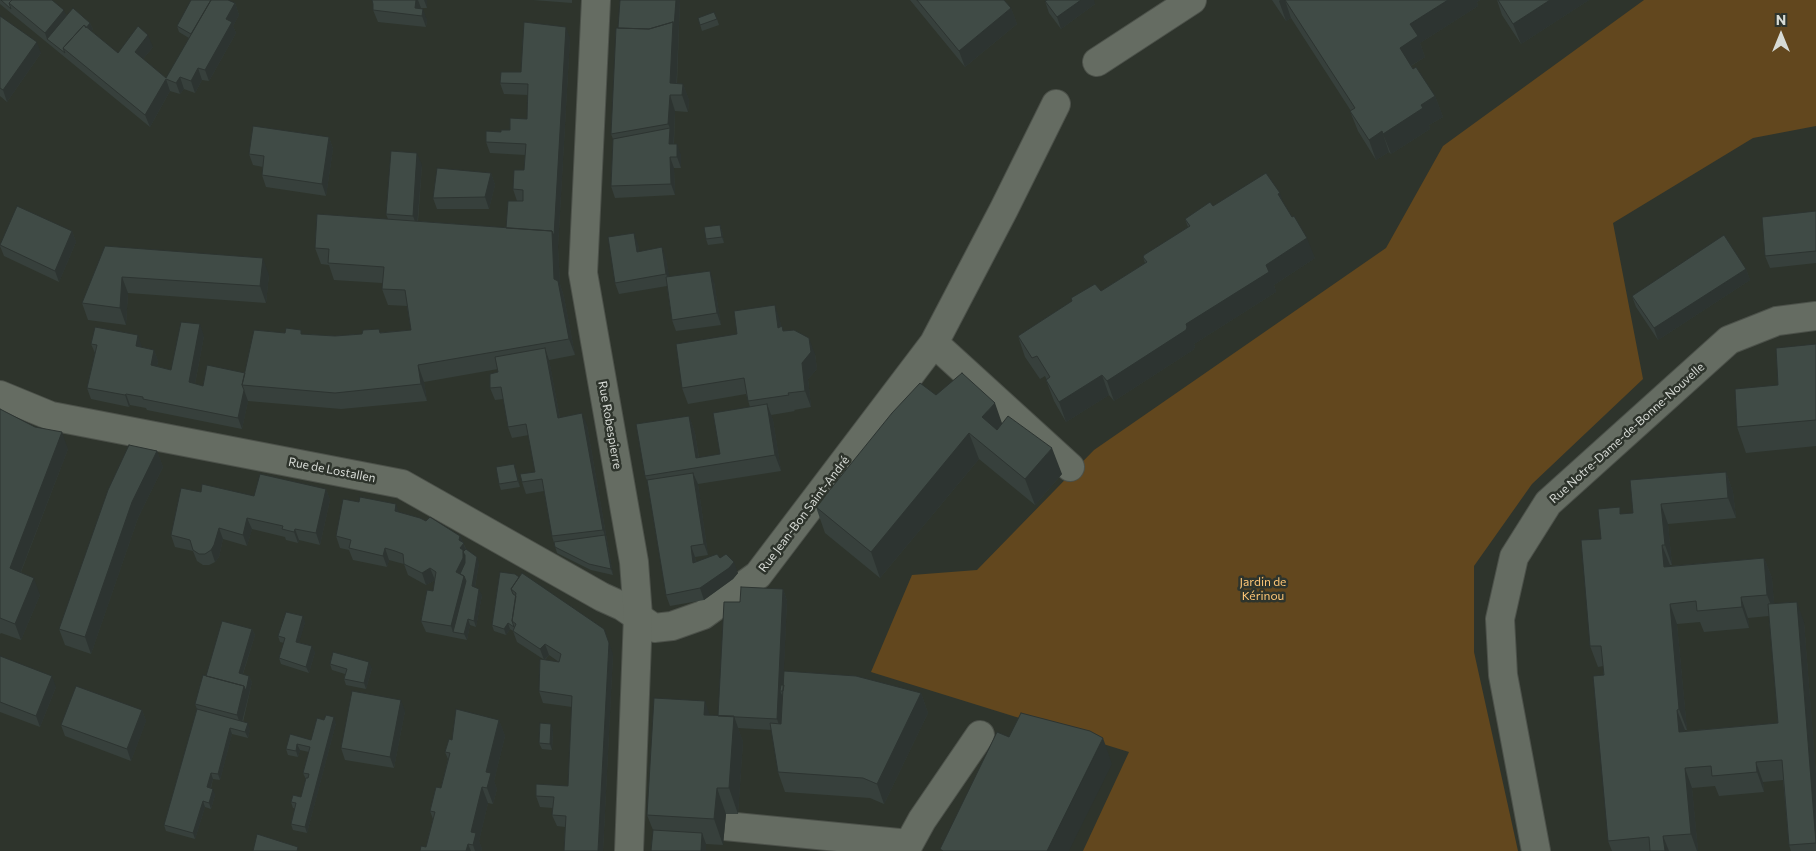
<!DOCTYPE html>
<meta charset="utf-8">
<style>
body{margin:0}
#map{position:relative;width:1816px;height:851px;overflow:hidden;background:#2e342c;font-family:Commissioner,sans-serif}
canvas{display:block}
.north{position:absolute;left:1756px;top:10px;width:50px;height:50px;-webkit-text-stroke:4px #2e342c;paint-order:stroke;rotate:0deg;font-size:14px;font-weight:700;line-height:20px;text-align:center;color:#d7dbd6}
.north::after{content:'';display:block;margin:auto;width:18px;height:22px;background:#d7dbd6;clip-path:polygon(50% 0,100% 100%,50% 72%,0 100%)}
</style>
<div id="map">
<canvas width="1816" height="851"></canvas>
<div class="north">N</div>
</div>
<script>
const ctx = document.querySelector('canvas').getContext('2d');
ctx.lineJoin = 'round';
function fill(path, color) { ctx.fillStyle = color; ctx.fill(path, 'evenodd'); }
const toPath = rows => new Path2D(rows.map(r => 'M' + r).join(''));
function trace(path, color, width, dash) { ctx.strokeStyle = color; ctx.lineWidth = width; ctx.lineCap = dash ? 'butt' : 'round'; ctx.setLineDash(dash || []); ctx.stroke(path); }
function label(font, color, halo, rows, align = 'center') {
  ctx.font = font + ' Commissioner,sans-serif'; ctx.lineWidth = 5; ctx.setLineDash([]); ctx.textBaseline = 'middle'; ctx.strokeStyle = halo; ctx.fillStyle = color; for (const [text, x, y, turn = 0] of rows) {
    ctx.save(); ctx.translate(x, y); ctx.rotate((+turn || 0) * Math.PI / 180); ctx.textAlign = isNaN(turn) ? turn : align; if (halo) ctx.strokeText(text, 0, 0); ctx.fillText(text, 0, 0); ctx.restore();
  }
}
fill(toPath([
 [1644,0,1816,0,1816,126,1753,138,1613,223,1643,379,1532,484,1474,566,1474,652,1518,851,1083,851,1129,752,871,672,912,575,977,570,1094,450,1386,248,1443,146]
]), '#62471e');
const minor = toPath([
 [1097,62,1192,0],
 [934,343,1070,467],
 [0,395,51,416,402,484,602,597,622,606,654,628,672,626,703,615,758,575,934,343,1004,209,1056,104],
 [725,826,909,844],
 [905,851,922,820,980,735],
 [1536,851,1503,675,1500,619,1514,557,1548,503,1729,340,1777,321,1816,316]
]);
const tertiary = toPath([
 [596,0,583,273,634,562,638,616,629,851]
]);
trace(minor, '#4c514a', 30);
trace(tertiary, '#4c514a', 30);
trace(minor, '#656c62', 28);
trace(tertiary, '#656c62', 28);
fill(toPath([
 [0,0,52,0,67,16,90,23,93,29,91,31,118,53,153,47,143,59,166,78,189,38,179,32,177,26,235,3,239,15,233,26,236,33,209,81,202,80,195,93,184,89,180,94,170,91,150,127,0,4],
 [372,0,427,0,427,8,421,8,421,9,427,20,426,27,378,22,373,10,373,4],
 [533,0,572,0,572,3],
 [620,0,680,0,677,84,683,84,689,100,688,112,675,111,674,144,681,155,681,168,674,168,675,195,615,198,611,186,613,139,611,134],
 [910,0,1004,0,1011,8,1017,24,965,67],
 [1272,0,1480,0,1477,2,1478,6,1420,43,1425,57,1411,66,1435,96,1443,117,1429,125,1430,129,1391,154,1389,152,1376,160,1358,131,1350,111,1351,111,1291,18,1286,21],
 [1497,0,1589,0,1521,44,1502,15],
 [1045,1,1095,4,1061,29,1049,13],
 [0,16,41,53,7,102,0,96],
 [698,18,717,19,719,25,702,31],
 [570,38,558,247,560,284,564,297,575,355,549,360,560,418,587,425,613,575,591,570,557,553,552,536,544,491,526,494,522,482,535,472,529,435,512,438,508,427,503,399,495,400,490,388,498,372,498,369,424,382,427,401,341,409,248,401,242,429,147,410,146,408,130,405,129,407,91,399,87,388,95,353,91,344,142,347,154,350,158,361,157,366,171,370,204,336,195,384,203,386,245,373,303,334,335,336,411,330,407,306,388,305,382,289,382,283,334,280,329,265,321,264,315,248,388,219,386,214,422,165,418,221,506,228,517,201,513,189,524,170,525,155,490,153,486,142,501,132,510,130,527,119,528,95,504,94,500,83,521,72],
 [329,137,333,149,326,196,266,187,262,175,263,167,253,165,249,154],
 [491,173,495,185,489,209,437,209,433,198],
 [1283,203,1315,258,1274,285,1276,292,1194,344,1195,347,1193,350,1114,401,1109,395,1066,422,1054,401,1046,380,1047,380,1045,376,1040,379,1025,357,1018,336,1072,301,1071,298,1101,291,1145,263,1143,257,1188,227,1185,219,1213,206],
 [1816,211,1816,263,1770,268,1765,256],
 [720,225,722,231,724,243,708,245,706,239],
 [72,231,76,242,59,282,4,256,0,246,0,244],
 [638,244,639,251,666,259,669,277,714,282,721,325,676,331,672,320,667,286,619,294,615,283],
 [105,246,269,275,266,303,128,293,126,325,88,320,82,303],
 [1746,269,1750,280,1658,340,1636,307,1632,296],
 [780,321,781,327,784,331,815,354,817,369,808,379,811,407,794,410,795,411,771,415,773,420,781,471,698,484,708,555,695,557,696,562,720,558,738,573,733,579,704,600,670,606,666,595,647,480,645,476,689,416,695,433,699,458,720,454,750,407,746,394,688,404,682,388,737,334],
 [1816,344,1816,446,1746,453,1737,427,1778,385],
 [936,395,1002,423,1062,474,1035,505,979,459,880,578,825,533,816,507],
 [0,409,68,449,21,572,40,595,21,640,1,633,0,634],
 [157,451,163,467,138,518,91,654,65,645,59,629],
 [516,469,520,487,501,490,499,484],
 [1726,472,1733,492,1736,518,1668,524,1672,565,1670,565,1670,566,1764,558,1772,578,1774,604,1804,622,1816,775,1816,851,1791,851,1789,845,1783,780,1763,782,1764,792,1719,796,1715,786,1692,788,1698,851,1612,851,1608,841,1603,666,1598,667,1590,646,1601,539,1622,514,1633,513],
 [1769,616,1778,723,1685,731,1685,730,1687,730,1677,624,1700,622,1704,632,1749,628,1748,618],
 [326,489,330,500,320,545,299,540,298,543,286,540,285,537,252,529,247,546,223,539,219,557,215,562,209,565,203,565,197,561,193,551,175,547,171,535,201,492,254,496],
 [399,512,426,521,460,536,466,549,479,563,475,587,482,595,476,627,470,625,467,640,426,632,421,621,433,591,435,580,426,585,408,575,404,564,389,560,387,567,353,560,349,550,340,548,336,536],
 [500,572,613,654,603,851,564,851,565,827,557,826,552,815,553,808,540,807,536,796,568,786,572,707,543,703,539,691,543,659,517,642,513,631,510,629,506,635,494,631,492,625],
 [549,655,559,662,545,660],
 [783,589,787,601,783,685,921,693,928,713,884,804,870,798,785,792,778,772,772,730,738,728,743,742,738,814,726,814,723,845,706,844,653,830,647,815,710,715,718,716,740,602],
 [305,622,299,642,315,652,309,673,281,664,279,658,284,643,280,642,278,636],
 [252,629,255,635,243,674,249,676,252,682,243,722,250,729,248,738,232,734,220,780,213,779,211,788,215,795,211,809,205,807,195,839,166,831,164,825,197,709,195,704,206,676],
 [0,656,56,687,40,727,0,712],
 [330,664,372,668,366,689,346,685,344,679,345,674,332,670],
 [142,710,146,721,131,761,65,736,61,725],
 [405,711,394,768,345,760,341,748],
 [499,720,505,736,494,781,497,789,493,804,488,803,479,841,482,849,481,851,420,851,426,847,433,819,430,811,441,788,448,759,445,752,452,740],
 [336,723,307,833,293,830,291,824,295,808,293,808,291,802,301,797,306,779,303,773,309,752,300,750,298,757,288,755,286,749,290,734,311,740],
 [553,730,552,750,542,749,539,743]
]), '#37403c');
fill(toPath([
 [416,0,418,0,421,8,420,16,415,8],
 [424,0,427,0,427,8],
 [676,0,680,0,676,95,670,83,673,22],
 [1081,0,1094,0,1095,4,1061,29,1057,17],
 [1280,0,1285,0,1291,18,1286,21,1279,1],
 [1448,0,1480,0,1477,2,1478,6,1420,43,1425,57,1407,68,1400,48,1410,24],
 [1550,0,1589,0,1521,44,1513,24],
 [235,3,239,15,233,26,236,33,209,81,205,70,226,19],
 [1011,8,1017,24,965,67,959,51],
 [423,9,427,20,426,27,422,16],
 [64,10,69,22,47,39,49,45,45,33],
 [90,23,93,29,71,55,67,51],
 [566,27,570,38,558,247,560,284,564,297,575,355,569,339,554,279,552,231],
 [148,35,153,47,139,64,135,52],
 [37,42,41,53,7,102,3,90],
 [198,68,202,80,195,93,191,81],
 [180,77,184,89,180,94,176,83],
 [166,79,170,91,150,127,145,115],
 [683,84,689,100,688,112,682,95],
 [670,95,675,111,673,155,669,144,670,128,668,124],
 [1435,96,1443,117,1429,125,1430,129,1391,154,1383,134,1421,105],
 [1382,131,1389,152,1376,160,1369,140],
 [329,137,333,149,326,196,322,184],
 [677,144,681,155,681,168,677,157],
 [417,153,422,165,417,227,413,216],
 [670,157,674,168,675,195,671,184],
 [491,173,495,185,489,209,485,197],
 [1280,193,1287,213,1278,194],
 [720,225,722,231,724,243,722,237],
 [72,231,76,242,59,282,55,271],
 [634,233,638,244,641,263,637,252],
 [1307,238,1315,258,1274,285,1276,292,1194,344,1195,347,1193,350,1114,401,1107,381,1186,324,1266,265],
 [662,247,666,259,671,285,666,274],
 [263,258,269,275,266,303,260,286],
 [1746,269,1750,280,1658,340,1654,328],
 [710,271,714,282,721,325,717,313],
 [122,277,128,293,126,325,120,308],
 [775,305,780,321,784,344,778,328],
 [200,324,204,336,193,394,189,382],
 [138,335,142,347,140,357,136,346],
 [809,338,815,354,817,369,808,379,811,407,805,391,802,363],
 [545,348,549,360,562,429,558,418],
 [154,350,158,361,155,376,151,365],
 [418,365,424,382,427,401,421,384],
 [1102,375,1109,395,1066,422,1059,402],
 [244,390,248,401,242,429,238,418],
 [126,394,130,405,129,407,125,395],
 [995,403,1004,429,991,443,982,417],
 [767,404,773,420,781,471,775,455],
 [582,413,587,425,607,541,603,530],
 [689,416,695,433,700,467,696,458],
 [62,432,68,449,16,584,10,568],
 [969,433,979,459,880,578,871,552],
 [1052,448,1062,474,1035,505,1025,479],
 [157,451,163,467,138,518,91,654,85,637,132,502],
 [514,464,516,469,520,487,518,481],
 [1726,472,1733,492,1736,518,1728,498],
 [693,473,698,484,708,555,704,544],
 [326,489,330,500,320,545,316,533],
 [396,504,400,516,395,511],
 [1661,504,1668,524,1672,565,1665,545],
 [247,518,252,529,247,546,243,535],
 [219,528,223,539,219,557,215,562,211,550],
 [295,529,299,540,298,543,294,532],
 [605,535,607,541,613,575,611,569],
 [460,536,468,555,468,587,453,632,451,626,456,572,460,548,459,540],
 [1662,545,1670,565,1672,587,1664,567],
 [691,546,695,557,698,574,693,563],
 [385,548,389,560,387,567,383,556],
 [477,557,479,563,474,592,472,586],
 [1764,558,1772,578,1775,615,1767,595],
 [734,562,738,573,733,579,704,600,700,588],
 [430,568,435,580,426,585,422,573],
 [34,578,40,595,21,640,15,624],
 [479,589,482,595,476,627,474,621],
 [783,589,787,601,783,691,780,691,783,697,781,731,777,719],
 [1741,597,1748,618,1749,628,1742,607],
 [1797,602,1804,622,1816,775,1816,844],
 [1670,604,1677,624,1687,730,1679,709],
 [303,616,305,622,298,647,296,642],
 [468,619,470,625,467,640,464,634],
 [508,623,510,629,506,635,504,629],
 [252,629,255,635,241,679,239,673],
 [609,643,613,654,603,851,598,851],
 [545,644,549,655,544,660,540,649],
 [312,646,315,652,309,673,306,667],
 [369,662,372,668,366,689,364,683],
 [52,676,56,687,40,727,36,716],
 [249,676,252,682,241,726,237,715,244,686],
 [921,693,928,713,884,804,877,784],
 [401,700,405,711,394,768,390,757],
 [705,701,714,727,704,715],
 [142,710,146,721,131,761,127,749],
 [1677,710,1685,730,1687,752,1679,732],
 [734,716,743,742,738,814,729,788],
 [334,717,336,723,307,833,305,827],
 [499,720,505,736,494,781,497,789,493,804,487,788,486,772],
 [248,723,250,729,248,738,245,732],
 [551,724,553,730,552,750,550,744],
 [230,728,232,734,220,780,218,774],
 [1103,738,1112,764,1069,851,1047,851],
 [297,744,300,750,298,757,296,751],
 [1756,762,1763,782,1764,792,1757,772],
 [1685,768,1692,788,1698,851,1697,851,1691,834],
 [211,773,213,779,209,793,207,787],
 [482,787,488,803,479,841,482,849,481,851,475,851,473,845,471,832],
 [717,788,726,814,723,845,714,819],
 [213,789,215,795,211,809,209,803],
 [203,801,205,807,195,839,193,833],
 [702,833,706,844,706,851,701,851],
 [1663,836,1669,851,1665,851],
 [468,844,471,851,466,851]
]), '#2d3431');
const building = toPath([
 [1,0,12,0,9,3,11,9,1,0],
 [12,0,52,0,64,10,45,33,9,3,12,0],
 [191,0,211,0,191,34,177,26,191,0],
 [211,0,228,0,235,3,226,19,232,22,205,70,198,68,191,81,180,77,176,83,166,79,145,115,63,48,84,25,118,53,138,26,148,35,135,52,166,78,211,0],
 [372,0,416,0,415,8,423,9,422,16,373,10,373,4,372,0],
 [620,0,676,0,674,27,673,22,649,29,618,28,620,0],
 [917,0,1004,0,1011,8,959,51,917,0],
 [1047,0,1081,0,1057,17,1045,1,1047,0],
 [1285,0,1448,0,1410,24,1418,36,1400,48,1413,69,1416,67,1435,96,1421,105,1423,108,1383,134,1382,131,1369,140,1350,111,1355,108,1285,0],
 [1498,0,1550,0,1513,24,1498,0],
 [73,8,90,23,86,28,84,25,63,48,65,53,47,39,73,8],
 [714,12,717,19,700,25,698,18,714,12],
 [0,16,37,42,3,90,0,88,0,16],
 [524,22,566,27,554,236,552,231,506,228,508,201,523,201,523,190,513,189,514,170,524,170,526,144,486,142,486,131,501,132,501,130,510,130,510,118,527,119,528,84,500,83,501,72,521,72,524,22],
 [673,22,670,83,683,84,682,95,670,95,668,124,611,134,616,28,649,29,673,22],
 [253,126,329,137,322,184,262,175,264,156,249,154,253,126],
 [670,128,669,144,677,144,677,157,670,157,671,184,611,186,613,139,670,128],
 [391,151,417,153,413,216,386,214,391,151],
 [437,168,491,173,485,197,433,198,437,168],
 [1266,173,1280,193,1278,194,1292,217,1294,216,1307,238,1266,265,1269,272,1186,324,1187,327,1186,330,1107,381,1102,375,1059,402,1046,380,1050,377,1037,356,1032,358,1018,336,1072,301,1071,298,1095,284,1101,291,1147,262,1143,257,1144,255,1190,226,1185,219,1210,202,1213,206,1266,173],
 [17,206,72,231,55,271,0,245,17,206],
 [1816,211,1816,251,1765,256,1762,217,1816,211],
 [317,214,552,231,554,279,558,281,569,339,418,365,421,384,335,393,242,385,254,330,285,333,286,328,301,330,301,334,335,336,362,334,363,330,379,329,380,333,411,330,405,290,382,289,384,267,328,263,329,249,315,248,317,214],
 [720,225,722,237,706,239,704,227,720,225],
 [634,233,637,252,662,247,666,274,615,283,608,237,634,233],
 [1724,235,1746,269,1654,328,1632,296,1724,235],
 [105,246,263,258,260,286,122,277,120,308,82,303,105,246],
 [710,271,717,313,672,320,666,277,710,271],
 [775,305,778,328,782,326,783,331,794,330,809,338,811,352,802,363,805,391,788,393,789,395,748,401,744,378,682,388,676,344,737,334,734,311,775,305],
 [181,322,200,324,189,382,203,386,207,365,245,373,242,385,244,390,238,418,143,399,143,397,126,394,125,395,87,388,97,345,91,344,95,327,138,335,136,346,154,350,151,365,171,370,181,322],
 [1816,344,1816,420,1737,427,1735,389,1778,385,1776,348,1816,344],
 [545,348,558,418,582,413,603,530,552,536,542,479,522,482,520,474,535,472,526,424,508,427,501,387,490,388,490,374,498,372,495,357,545,348],
 [962,373,995,403,982,417,997,430,1008,416,1052,448,1025,479,969,433,871,552,816,507,892,413,920,383,936,395,962,373],
 [767,404,775,455,645,476,636,424,689,416,696,458,720,454,713,413,767,404],
 [0,409,35,427,62,432,10,568,34,578,15,624,0,618,0,409],
 [129,445,157,451,132,502,85,637,59,629,108,490,129,445],
 [514,464,518,481,499,484,496,467,514,464],
 [1726,472,1728,498,1661,504,1665,545,1662,545,1664,567,1764,558,1767,595,1741,597,1742,607,1697,611,1696,601,1670,604,1679,709,1677,710,1679,732,1778,723,1768,604,1797,602,1816,843,1789,845,1782,760,1756,762,1757,772,1712,776,1711,766,1685,768,1691,834,1663,836,1665,851,1650,851,1649,837,1608,841,1593,676,1604,675,1601,646,1590,646,1581,540,1601,539,1598,509,1620,507,1620,514,1633,513,1630,480,1726,472],
 [693,473,704,544,691,546,693,563,717,554,720,558,726,554,734,562,729,568,700,588,666,595,647,480,693,473],
 [260,474,326,489,316,533,295,529,294,532,282,529,283,526,247,518,243,535,219,528,214,545,211,550,205,554,199,554,193,550,190,540,171,535,181,488,201,492,202,484,254,496,260,474],
 [360,497,396,504,395,511,420,518,426,521,430,517,460,536,459,540,464,543,460,548,463,550,463,558,456,572,464,576,451,626,421,621,427,590,433,591,436,572,430,568,422,573,404,564,403,554,395,551,385,548,383,556,349,548,351,540,336,536,343,499,359,502,360,497],
 [605,535,611,569,589,564,555,547,554,542,605,535],
 [466,549,477,557,472,586,479,589,474,621,468,619,464,634,453,632,466,581,464,576,460,574,465,563,465,555,463,552,466,549],
 [500,572,515,574,519,577,511,589,513,594,516,596,512,621,514,627,508,623,504,629,492,625,500,572],
 [522,573,604,629,609,643,598,851,564,851,566,816,552,815,554,797,536,796,536,784,568,786,572,696,539,691,540,659,559,662,561,654,545,644,540,649,513,631,516,624,512,621,516,593,511,589,522,573],
 [741,587,783,589,777,719,718,716,724,602,740,602,741,587],
 [286,612,303,616,296,642,312,646,306,667,279,658,285,638,278,636,286,612],
 [222,621,252,629,239,673,249,676,246,691,244,686,206,676,222,621],
 [333,652,369,662,364,683,344,679,347,669,330,664,333,652],
 [0,656,52,676,36,716,0,702,0,656],
 [784,671,856,676,921,693,877,784,863,778,778,772,770,723,781,724,784,671],
 [203,675,244,686,237,715,195,704,203,675],
 [781,685,784,685,783,691,780,691,781,685],
 [76,686,142,710,127,749,61,725,76,686],
 [352,691,401,700,390,757,341,748,352,691],
 [654,698,705,701,704,715,734,716,729,788,717,788,714,819,647,815,654,698],
 [197,709,248,723,245,732,230,728,218,774,211,773,207,787,213,789,209,803,203,801,193,833,164,825,197,709],
 [456,709,499,720,486,772,491,773,487,788,482,787,471,832,476,833,473,845,468,844,466,851,420,851,421,846,426,847,435,812,430,811,436,787,441,788,450,753,445,752,449,739,452,740,456,709],
 [1021,713,1090,731,1103,738,1047,851,943,851,940,849,997,732,1009,737,1021,713],
 [326,715,334,717,305,827,291,824,296,803,291,802,293,795,301,797,306,778,308,778,309,774,303,773,310,747,297,744,296,751,286,749,290,734,311,740,317,718,324,720,326,715],
 [540,723,551,724,550,744,539,743,540,723],
 [653,830,702,833,701,851,651,851,653,830],
 [257,834,298,847,297,851,253,851,257,834]
]);
fill(building, '#404b46');
trace(building, '#2d3431', 1);
label('12px', '#d7dbd6', '#2e342c', [
 ["Rue Robespierre",610,425,80],
 ["Rue Notre-Dame-de-Bonne-Nouvelle",1627,433,-42],
 ["Rue de Lostallen",332,470,11],
 ["Rue Jean-Bon Saint-André",804,514,-53]
]);
label('12px', '#fdc676', '#2e342c', [
 ["Jardin de",1263,582],
 ["Kérinou",1263,596]
]);
</script>
